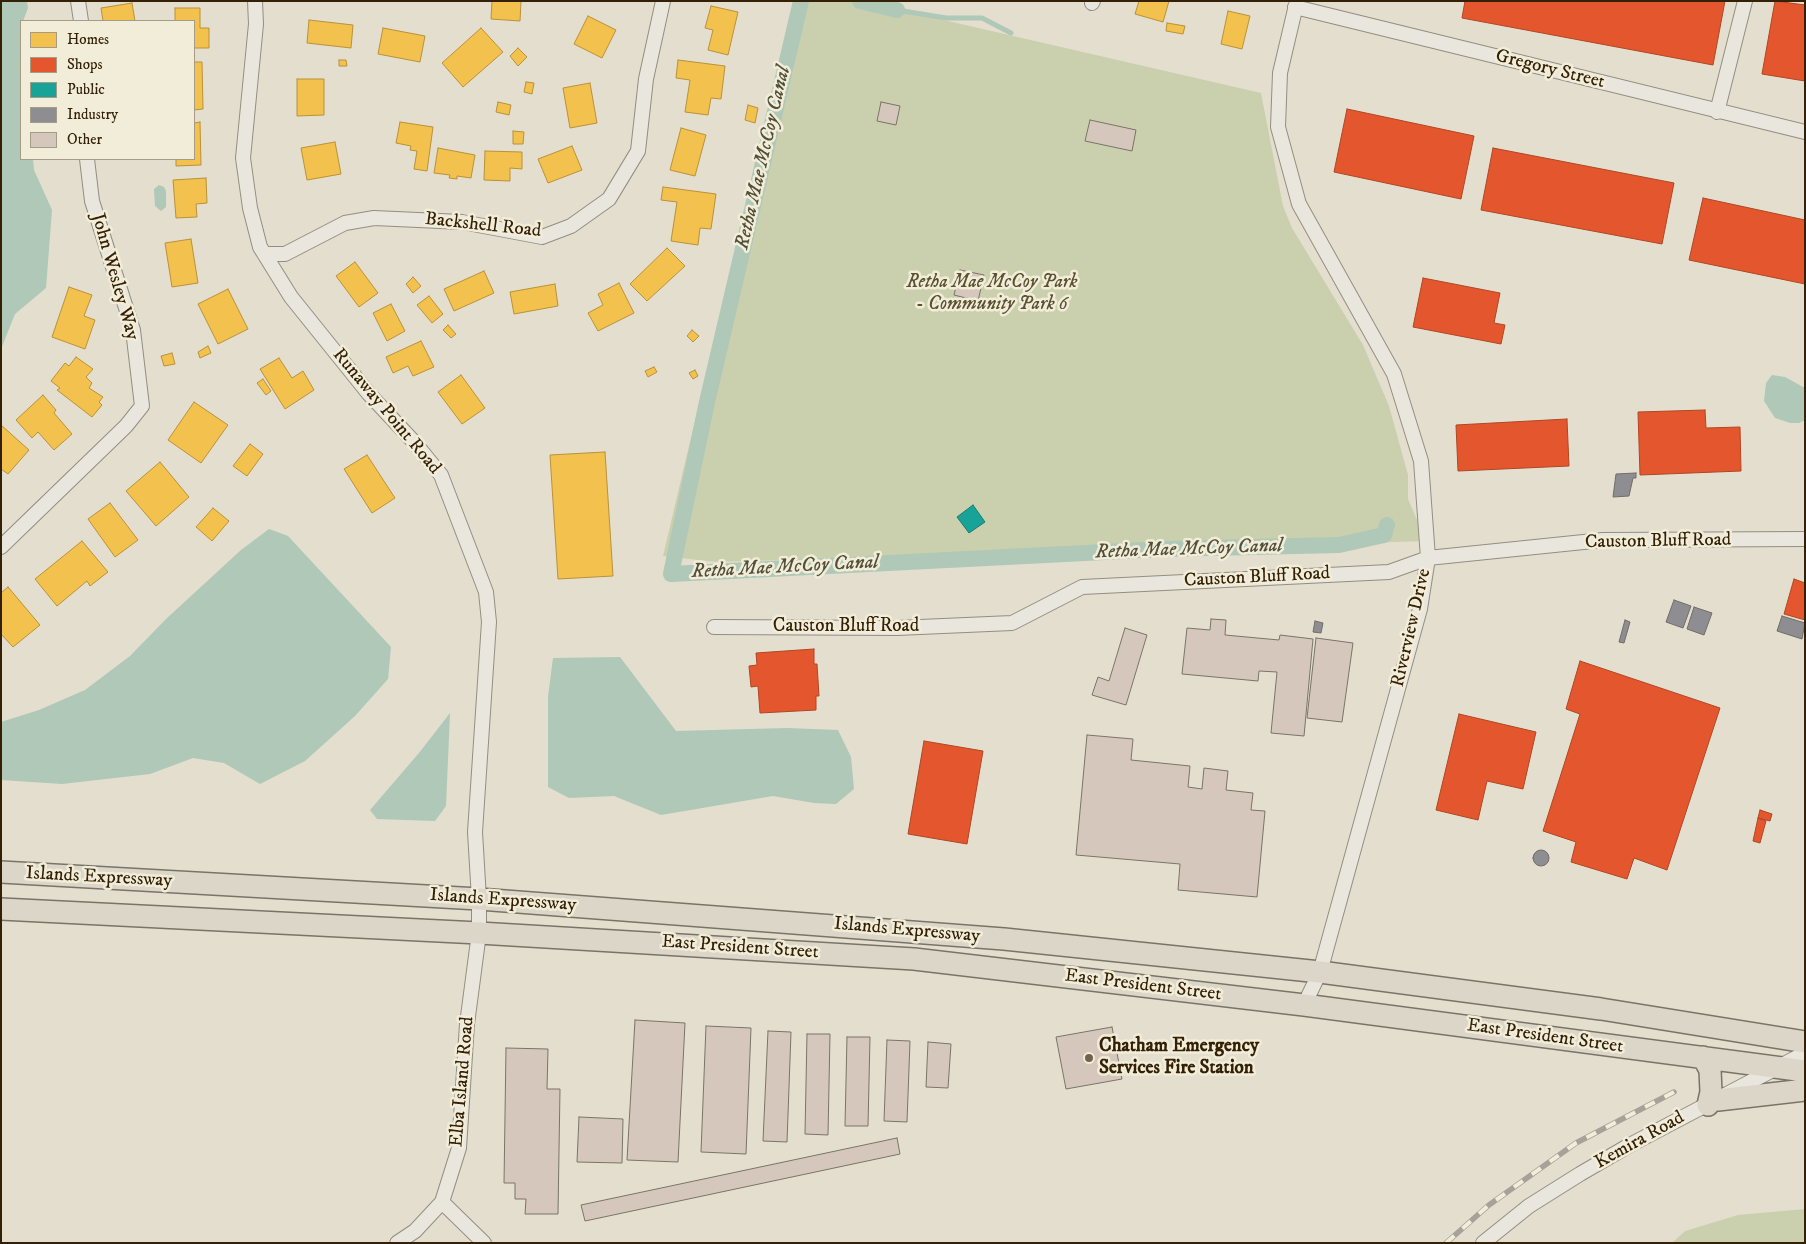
<!DOCTYPE html>
<style>
body{margin:0}
#map{position:relative;width:1806px;height:1244px;overflow:hidden;background:#e3decd;font-family:"IM FELL DW Pica",serif}
canvas{display:block}
.frame{position:absolute;inset:0;border:2px solid #332006;pointer-events:none}
.legend{position:absolute;left:20px;top:20px;width:175px;height:140px;box-sizing:border-box;background:#f2edd9;border:1px solid #a69b85;margin:0;padding:6px 9px;list-style:none;font-size:15px;color:#332006}
.legend li{display:flex;align-items:center;gap:10px;height:25px}
.legend b{width:25px;border:1px solid #a69b85}
</style>
<div id="map">
<canvas width="1806" height="1244"></canvas>
<div class="frame"></div>
<ul class="legend">
<li><b style="height:14px;background:#f2c14e"></b>Homes</li>
<li><b style="height:14px;background:#e4572e"></b>Shops</li>
<li><b style="height:14px;background:#17a398"></b>Public</li>
<li><b style="height:14px;background:#8d8d92"></b>Industry</li>
<li><b style="height:14px;background:#d6c7bc"></b>Other</li>
</ul>
</div>
<script>
const ctx = document.querySelector('canvas').getContext('2d');
ctx.lineJoin = 'round';
function fill(path, color) { ctx.fillStyle = color; ctx.fill(path, 'evenodd'); }
const toPath = rows => new Path2D(rows.map(r => 'M' + r).join(''));
function trace(path, color, width, dash) { ctx.strokeStyle = color; ctx.lineWidth = width; ctx.lineCap = dash ? 'butt' : 'round'; ctx.setLineDash(dash || []); ctx.stroke(path); }
function label(font, color, halo, rows, align = 'center') {
  ctx.font = font + ' "IM FELL DW Pica",serif'; ctx.lineWidth = 5; ctx.setLineDash([]); ctx.textBaseline = 'middle'; ctx.strokeStyle = halo; ctx.fillStyle = color; for (const [text, x, y, turn = 0] of rows) {
    ctx.save(); ctx.translate(x, y); ctx.rotate((+turn || 0) * Math.PI / 180); ctx.textAlign = isNaN(turn) ? turn : align; if (halo) ctx.strokeText(text, 0, 0); ctx.fillText(text, 0, 0); ctx.restore();
  }
}
fill(toPath([
 [794,1,861,1,1261,93,1283,206,1292,228,1363,345,1389,406,1408,475,1408,499,1426,541,716,562,663,556],
 [1805,1209,1805,1243,1672,1243,1685,1231,1738,1215]
]), '#cad0ae');
fill(toPath([
 [1,1,27,1,28,8,23,21,21,21,21,159,33,159,34,170,52,210,46,288,15,314,1,349],
 [159,185,164,187,166,191,166,207,161,211,155,206,154,189],
 [1772,375,1785,377,1805,388,1805,420,1799,423,1790,423,1775,418,1764,401,1766,383],
 [269,529,288,536,391,647,388,679,355,716,305,761,260,784,224,763,193,758,150,774,62,784,1,780,1,722,39,710,85,690,130,656,166,619,241,550],
 [620,657,676,731,787,728,838,730,851,757,854,789,836,804,814,803,773,796,661,815,614,796,569,798,548,787,548,697,553,658],
 [450,713,446,806,435,821,377,819,370,810,419,753]
]), '#afc8b7');
const homes = toPath([
 [492,1,521,1,520,21,491,19,492,1],
 [1139,1,1169,1,1163,22,1135,14,1139,1],
 [132,3,135,21,103,21,101,8,132,3],
 [711,6,738,12,728,55,708,50,713,30,705,28,711,6],
 [175,8,200,8,200,28,209,28,209,48,194,48,194,21,175,21,175,8],
 [1228,11,1250,16,1242,49,1221,44,1228,11],
 [588,16,616,30,602,58,574,44,588,16],
 [309,20,353,25,351,48,307,43,309,20],
 [1167,23,1185,26,1183,34,1166,31,1167,23],
 [383,28,425,36,420,62,378,54,383,28],
 [481,28,503,52,463,87,442,63,481,28],
 [518,48,527,57,518,66,510,56,518,48],
 [339,60,346,60,347,66,339,66,339,60],
 [678,60,725,66,721,99,711,98,708,115,685,112,690,80,676,78,678,60],
 [194,62,202,62,203,109,194,110,194,62],
 [297,79,324,79,324,115,297,116,297,79],
 [526,82,534,83,532,94,524,92,526,82],
 [590,83,597,123,570,128,563,88,590,83],
 [498,102,511,105,509,115,496,112,498,102],
 [748,105,758,108,755,123,745,120,748,105],
 [200,122,201,165,176,166,176,159,194,159,194,123,200,122],
 [400,122,433,127,427,171,414,169,417,151,410,150,411,146,396,143,400,122],
 [681,128,706,135,695,176,670,170,681,128],
 [513,131,524,132,523,144,513,144,513,131],
 [335,142,341,174,307,180,301,148,335,142],
 [572,146,582,170,548,183,538,159,572,146],
 [438,148,475,155,471,178,457,176,457,179,449,178,450,175,434,173,438,148],
 [485,151,522,152,522,169,510,168,510,181,484,180,485,151],
 [206,178,207,203,196,204,197,217,176,218,173,180,206,178],
 [663,187,716,194,711,229,700,228,698,245,671,241,677,202,661,200,663,187],
 [191,239,198,283,172,287,165,243,191,239],
 [667,248,685,266,647,301,630,284,667,248],
 [355,262,378,293,359,307,336,276,355,262],
 [484,271,494,293,454,311,444,289,484,271],
 [413,277,421,286,413,293,406,284,413,277],
 [619,283,634,313,598,331,588,313,603,305,598,294,619,283],
 [555,284,558,306,514,314,510,292,555,284],
 [69,287,92,295,84,316,95,320,85,349,52,337,69,287],
 [228,289,248,329,218,344,198,304,228,289],
 [429,296,443,314,432,323,417,305,429,296],
 [391,304,405,331,387,341,373,313,391,304],
 [448,325,456,334,451,338,443,330,448,325],
 [692,330,699,336,693,342,687,336,692,330],
 [421,341,434,367,413,376,408,366,393,373,386,357,421,341],
 [208,346,211,353,200,358,198,352,208,346],
 [172,353,175,364,164,366,161,356,172,353],
 [76,357,93,369,86,377,92,383,89,388,103,397,99,402,102,405,92,417,57,390,60,388,51,381,65,363,69,366,76,357],
 [279,358,292,378,303,371,314,390,285,409,260,369,279,358],
 [654,367,657,372,648,377,645,371,654,367],
 [695,370,698,376,693,379,689,373,695,370],
 [461,375,485,408,462,424,438,392,461,375],
 [263,379,271,391,266,395,257,383,263,379],
 [43,395,56,410,54,413,72,434,54,450,38,432,32,438,16,420,43,395],
 [194,402,228,425,201,463,168,440,194,402],
 [1,425,29,450,8,474,1,469,1,425],
 [250,444,263,454,247,476,233,466,250,444],
 [605,452,613,576,558,579,550,455,605,452],
 [367,455,395,498,372,513,344,469,367,455],
 [160,462,189,497,156,526,126,491,160,462],
 [110,503,138,540,115,557,88,519,110,503],
 [213,508,229,521,212,541,196,527,213,508],
 [82,541,108,572,90,586,87,581,57,606,35,579,82,541],
 [8,587,40,625,13,647,1,634,1,593,8,587]
]);
fill(homes, '#f2c14e');
trace(homes, '#b99138', 1);
const shops = toPath([
 [1465,1,1725,1,1713,65,1462,18,1465,1],
 [1775,1,1805,5,1805,81,1762,74,1775,1],
 [1347,109,1474,136,1461,199,1334,172,1347,109],
 [1493,148,1674,183,1662,244,1481,210,1493,148],
 [1703,198,1805,220,1805,284,1689,260,1703,198],
 [1423,278,1500,293,1494,323,1505,325,1501,344,1413,327,1423,278],
 [1705,410,1706,428,1740,427,1741,471,1640,475,1638,412,1705,410],
 [1567,419,1569,466,1458,471,1456,425,1567,419],
 [1794,579,1805,583,1805,620,1784,614,1794,579],
 [814,649,814,664,817,664,819,696,816,696,816,710,760,713,758,686,751,687,749,666,757,665,756,653,814,649],
 [1580,661,1720,708,1667,870,1634,858,1627,879,1571,862,1576,842,1543,831,1580,714,1566,709,1580,661],
 [1459,714,1536,732,1523,789,1487,781,1478,820,1436,810,1459,714],
 [924,741,983,751,967,844,908,834,924,741],
 [1760,810,1772,814,1770,821,1758,818,1760,810],
 [1758,818,1766,821,1760,843,1753,841,1758,818]
]);
fill(shops, '#e4572e');
trace(shops, '#af4622', 1);
const public = toPath([
 [973,505,985,522,969,533,957,517,973,505]
]);
fill(public, '#17a398');
trace(public, '#1f7c6c', 1);
const industry = toPath([
 [1636,473,1636,478,1633,478,1629,496,1613,497,1616,474,1636,473],
 [1674,600,1691,606,1683,628,1666,622,1674,600],
 [1694,607,1712,613,1704,635,1687,629,1694,607],
 [1782,616,1805,623,1802,639,1777,631,1782,616],
 [1625,620,1630,622,1624,643,1619,642,1625,620],
 [1315,621,1323,623,1321,633,1313,632,1315,621],
 '1533 858a8 8 0 1 1 16 0a8 8 0 1 1-16 0Z'
]);
fill(industry, '#8d8d92');
trace(industry, '#726c68', 1);
trace(toPath([
 [897,10,946,18,982,18,1011,33]
]), '#afc8b7', 5);
trace(toPath([
 [801,1,707,402,671,574,1164,549,1339,545,1384,535,1387,525],
 [860,1,897,10]
]), '#afc8b7', 16);
const building = toPath([
 [881,102,900,106,896,125,877,121,881,102],
 [1090,120,1136,130,1132,151,1085,141,1090,120],
 [960,270,984,275,978,301,954,295,960,270],
 [1211,619,1226,620,1225,635,1279,640,1280,635,1313,639,1304,736,1271,733,1277,672,1259,671,1258,681,1182,674,1187,628,1210,630,1211,619],
 [1125,628,1147,635,1126,705,1092,695,1098,677,1109,681,1125,628],
 [1316,638,1353,643,1342,722,1307,718,1316,638],
 [1087,735,1133,739,1131,760,1190,766,1188,787,1202,789,1204,768,1228,771,1226,790,1253,793,1251,810,1265,811,1257,897,1178,890,1180,864,1076,855,1087,735],
 [635,1020,685,1023,678,1162,627,1160,635,1020],
 [706,1026,751,1028,746,1154,701,1152,706,1026],
 [1112,1027,1122,1079,1066,1089,1056,1037,1112,1027],
 [768,1031,791,1032,787,1142,763,1141,768,1031],
 [807,1034,830,1034,828,1135,805,1134,807,1034],
 [847,1037,870,1037,868,1126,845,1126,847,1037],
 [887,1040,910,1041,907,1122,884,1121,887,1040],
 [928,1042,951,1044,948,1088,926,1087,928,1042],
 [506,1048,548,1049,547,1089,560,1089,558,1214,525,1214,526,1199,515,1199,515,1183,504,1183,506,1048],
 [579,1117,623,1119,622,1163,577,1162,579,1117],
 [897,1138,900,1154,585,1221,581,1205,897,1138]
]);
fill(building, '#d6c7bc');
trace(building, '#7a7468', 1);
const minor = toPath([
 [78,1,81,21],
 [255,1,256,24,243,158,250,208,260,247,291,297,369,394,414,442,441,475,486,592,489,622,475,832,479,899,479,933,467,1024,459,1148,442,1202,415,1231,397,1243],
 [1297,1,1280,73,1278,127,1299,204,1394,374,1421,461,1428,558,1420,609,1320,972,1304,1005],
 [1092,3,1093,1],
 [1295,7,1805,132],
 [1717,112,1745,1],
 [266,254,285,254,345,223,374,218,462,222,542,237,571,226,609,199,638,151,646,79,663,1],
 [1,547,126,426,142,406,133,330,92,201,87,159],
 [714,627,897,628,1012,623,1082,587,1389,572,1428,558,1603,540,1805,539],
 [442,1202,484,1243],
 [1483,1243,1529,1206,1580,1174,1628,1146,1805,1053]
]);
const primary = toPath([
 [1,872,479,899,1004,939,1320,972,1601,1009,1805,1042],
 [1,909,479,933,914,959,1304,1005,1805,1071],
 [1703,1057,1710,1070,1711,1092,1708,1105],
 [1718,1100,1805,1090]
]);
trace(minor, '#948e82', 16);
trace(primary, '#7a7468', 24);
trace(minor, '#e9e6de', 14);
trace(primary, '#dcd6c9', 21);
const rail = toPath([
 [1446,1243,1489,1205,1576,1143,1674,1092]
]);
trace(rail, '#a6a299', 5.5);
trace(rail, '#f2edd9', 4, [11]);
for (const [x, y, r, color] of [
 [1089,1058,5,"#71624c"]
]) { const dot = new Path2D(); dot.arc(x, y, r, 0, 2 * Math.PI); ctx.fillStyle = color; ctx.fill(dot); trace(dot, '#f2edd9', 2); }
label('19px', '#332006', '#f2edd9', [
 ["Gregory Street",1550,70,14],
 ["Backshell Road",483,226,6],
 ["John Wesley Way",114,277,74],
 ["Runaway Point Road",386,412,50],
 ["Causton Bluff Road",1658,542,-1],
 ["Causton Bluff Road",1257,578,-3],
 ["Causton Bluff Road",846,627],
 ["Riverview Drive",1412,628,-77],
 ["Islands Expressway",99,878,3],
 ["Islands Expressway",503,901,4],
 ["Islands Expressway",907,931,5],
 ["East President Street",740,948,4],
 ["East President Street",1143,986,7],
 ["East President Street",1545,1037,8],
 ["Elba Island Road",463,1082,-85],
 ["Kemira Road",1640,1141,-29]
]);
label('italic 19px', '#5a5131', '#f2edd9', [
 ["Retha Mae McCoy Park",992,283],
 ["- Community Park 6",992,305]
]);
label('bold 19px', '#332006', '#f2edd9', [
 ["Chatham Emergency",1099,1047],
 ["Services Fire Station",1099,1069]
], 'left');
label('italic 20px', '#525038', '#f2edd9', [
 ["Retha Mae McCoy Canal",764,158,-77],
 ["Retha Mae McCoy Canal",1189,550,-2],
 ["Retha Mae McCoy Canal",785,568,-3]
]);
</script>
